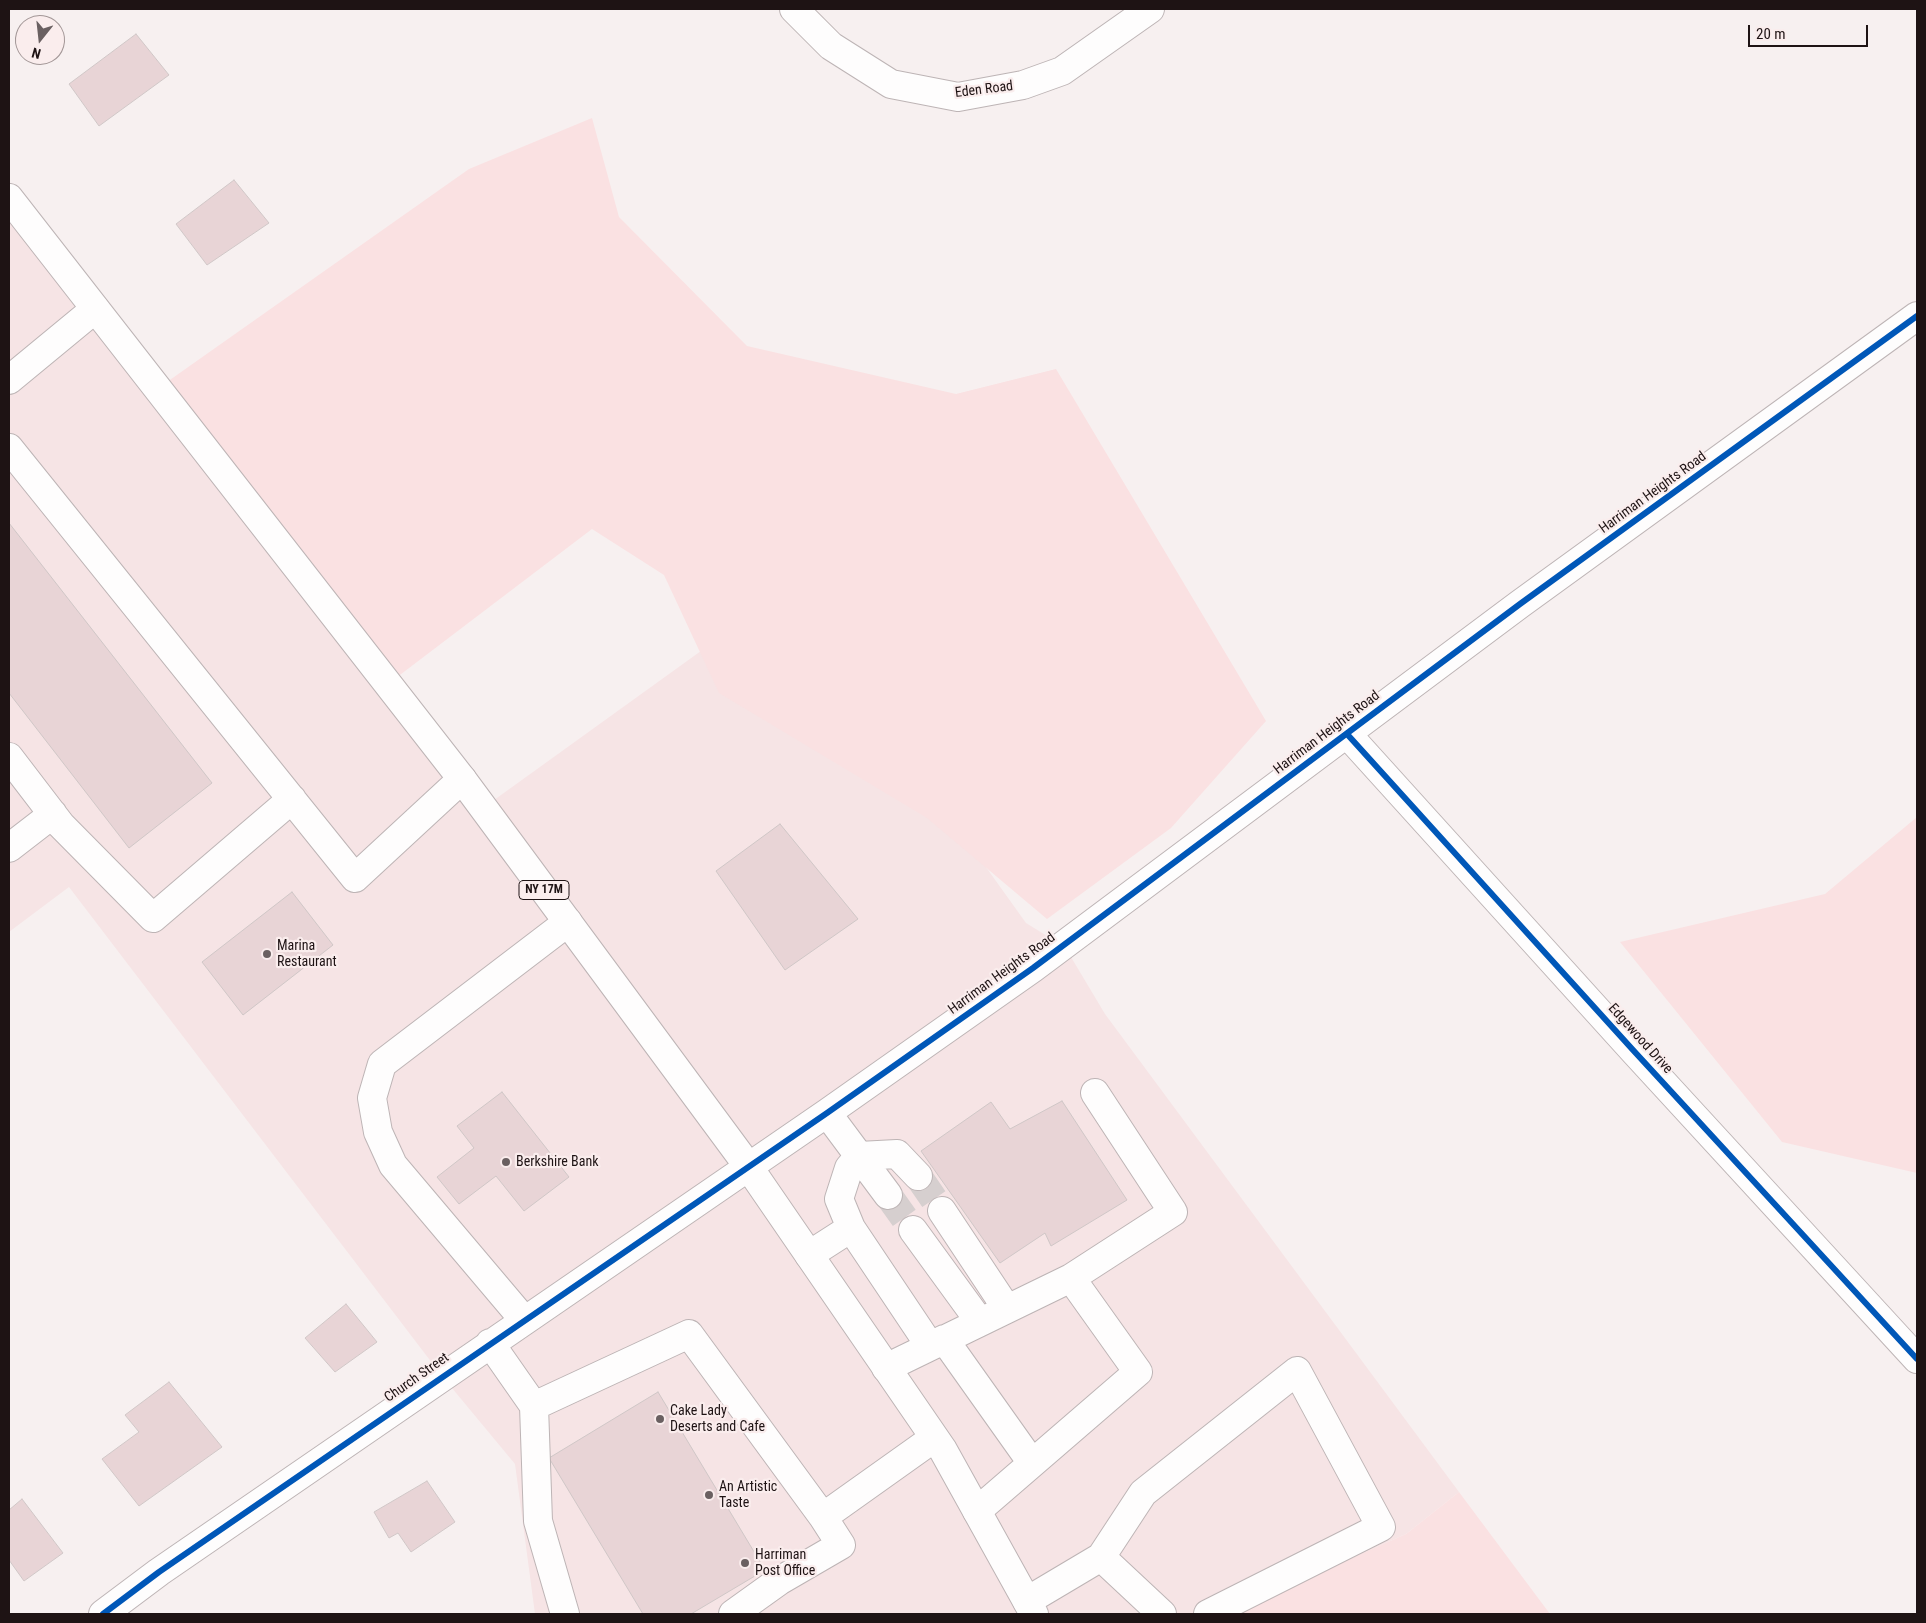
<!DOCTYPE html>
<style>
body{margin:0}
#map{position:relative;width:1926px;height:1623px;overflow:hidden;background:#f7f0f0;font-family:"Roboto Condensed",sans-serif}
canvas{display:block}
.frame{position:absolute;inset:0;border:10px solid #1e1314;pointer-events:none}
.north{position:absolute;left:15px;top:15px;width:50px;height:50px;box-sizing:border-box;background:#faeded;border:1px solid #a29696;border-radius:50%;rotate:196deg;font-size:14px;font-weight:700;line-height:20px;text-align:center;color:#1e1314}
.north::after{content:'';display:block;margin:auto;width:18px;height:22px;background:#6a6061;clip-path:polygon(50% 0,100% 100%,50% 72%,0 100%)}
.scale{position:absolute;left:1748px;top:25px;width:120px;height:22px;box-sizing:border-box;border:2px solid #1e1314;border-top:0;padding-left:6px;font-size:15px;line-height:18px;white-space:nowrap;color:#1e1314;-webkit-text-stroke:4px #faeded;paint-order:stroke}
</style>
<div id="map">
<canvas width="1926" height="1623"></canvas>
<div class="frame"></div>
<div class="north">N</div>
<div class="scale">20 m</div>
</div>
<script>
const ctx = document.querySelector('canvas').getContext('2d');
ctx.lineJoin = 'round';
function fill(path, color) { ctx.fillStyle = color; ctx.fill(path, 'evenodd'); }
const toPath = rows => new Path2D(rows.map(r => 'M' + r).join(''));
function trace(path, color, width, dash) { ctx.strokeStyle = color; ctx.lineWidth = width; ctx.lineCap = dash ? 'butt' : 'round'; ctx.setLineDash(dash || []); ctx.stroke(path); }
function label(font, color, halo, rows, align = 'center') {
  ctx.font = font + ' "Roboto Condensed",sans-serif'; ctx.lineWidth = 4.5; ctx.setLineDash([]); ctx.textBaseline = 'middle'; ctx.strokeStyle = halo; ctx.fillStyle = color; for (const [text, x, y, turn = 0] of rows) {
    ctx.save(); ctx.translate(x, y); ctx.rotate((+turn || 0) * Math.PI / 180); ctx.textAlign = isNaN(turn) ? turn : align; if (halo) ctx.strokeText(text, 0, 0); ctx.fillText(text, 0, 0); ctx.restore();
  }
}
fill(toPath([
 [9,198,483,808,787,589,1026,923,1065,947,1105,1014,1459,1492,1406,1534,1225,1614,535,1614,515,1464,442,1376,69,887,9,932]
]), '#f6e4e5');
fill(toPath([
 [592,118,619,217,747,346,956,394,1056,369,1266,721,1171,828,1047,919,927,818,719,693,664,575,592,529,388,684,157,389,469,169],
 [1917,817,1917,1173,1782,1142,1620,942,1825,894],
 [1459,1492,1550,1614,1225,1614,1406,1534]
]), '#fae1e2');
const building = toPath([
 [136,34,169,75,99,126,69,84,136,34],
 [234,180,269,223,207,265,176,224,234,180],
 [9,523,212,783,129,848,9,693,9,523],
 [780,824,858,919,785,970,716,871,780,824],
 [292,892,333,945,243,1015,202,962,292,892],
 [502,1092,569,1177,524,1211,496,1176,459,1204,437,1177,474,1148,457,1126,502,1092],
 [1062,1101,1127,1200,1051,1246,1045,1233,1000,1263,921,1151,991,1102,1010,1129,1062,1101],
 [346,1304,377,1342,335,1372,305,1338,346,1304],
 [169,1382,222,1447,139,1506,102,1459,139,1432,125,1415,169,1382],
 [658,1392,765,1570,691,1614,643,1614,549,1458,658,1392],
 [427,1481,455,1522,411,1552,398,1533,389,1538,374,1512,427,1481],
 [22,1499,63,1553,24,1581,9,1560,9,1510,22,1499]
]);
fill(building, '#e8d4d6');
trace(building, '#d0c7c7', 1);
trace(toPath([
 [918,1176,942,1211],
 [888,1195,913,1230]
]), '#d6cfcf', 28, [28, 14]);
const minor = toPath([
 [794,9,831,46,891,84,958,97,1023,85,1062,71,1150,9],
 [9,380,95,309],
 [9,448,355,878,462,779],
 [1347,734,1633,1050,1917,1359],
 [9,757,61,825,153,918,292,799],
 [9,848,53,814],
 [827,1113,859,1156,849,1168,839,1199,851,1228],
 [859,1156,897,1154,918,1176],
 [859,1156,888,1195],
 [942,1211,1007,1309],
 [913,1230,980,1322],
 [809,1255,851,1228,930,1346],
 [1071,1278,1173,1212,1095,1093],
 [524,1320,393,1165,378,1132,372,1098,382,1064,568,922],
 [944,1339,1032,1463],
 [490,1343,534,1406,538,1521,565,1614],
 [886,1368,1071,1278,1138,1372,977,1511],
 [534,1406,689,1334,823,1517],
 [1101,1557,1162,1614],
 [1027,1601,1101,1557,1143,1493,1297,1371,1381,1527,1208,1614],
 [103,1614,159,1572,827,1113,1033,968,1520,604,1917,316],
 [733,1614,779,1581,841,1545,823,1517,934,1438]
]);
const major = toPath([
 [9,198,462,779,748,1166,943,1450,1034,1614]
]);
trace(minor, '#bdb4b5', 30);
trace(major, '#bdb4b5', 30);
trace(minor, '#fefdfd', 28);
trace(major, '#fefdfd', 28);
trace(toPath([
 [1347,734,1633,1050,1917,1359],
 [103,1614,159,1572,827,1113,1033,968,1520,604,1917,316]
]), '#0057b8', 6);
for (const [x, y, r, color] of [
 [267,954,5,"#6a6061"],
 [506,1162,5,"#6a6061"],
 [660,1419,5,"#6a6061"],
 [709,1495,5,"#6a6061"],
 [745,1563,5,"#6a6061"]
]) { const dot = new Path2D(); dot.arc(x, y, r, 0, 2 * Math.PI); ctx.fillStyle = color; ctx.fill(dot); trace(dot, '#faeded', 2); }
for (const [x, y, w] of [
 [544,890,50]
]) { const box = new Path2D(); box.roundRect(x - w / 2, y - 9.5, w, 19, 4); ctx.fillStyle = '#faeded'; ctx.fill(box); trace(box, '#1e1314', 1); }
label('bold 12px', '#1e1314', null, [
 ["NY 17M",544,890]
]);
label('14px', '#1e1314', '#faeded', [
 ["Eden Road",984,90,-7],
 ["Harriman Heights Road",1653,493,-36],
 ["Harriman Heights Road",1327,733,-37],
 ["Harriman Heights Road",1002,974,-36],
 ["Edgewood Drive",1640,1039,48],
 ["Church Street",417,1378,-35]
]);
label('14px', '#1e1314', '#faeded', [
 ["Marina",277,946],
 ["Restaurant",277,962],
 ["Berkshire Bank",516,1162],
 ["Cake Lady",670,1411],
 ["Deserts and Cafe",670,1427],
 ["An Artistic",719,1487],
 ["Taste",719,1503],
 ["Harriman",755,1555],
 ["Post Office",755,1571]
], 'left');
</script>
